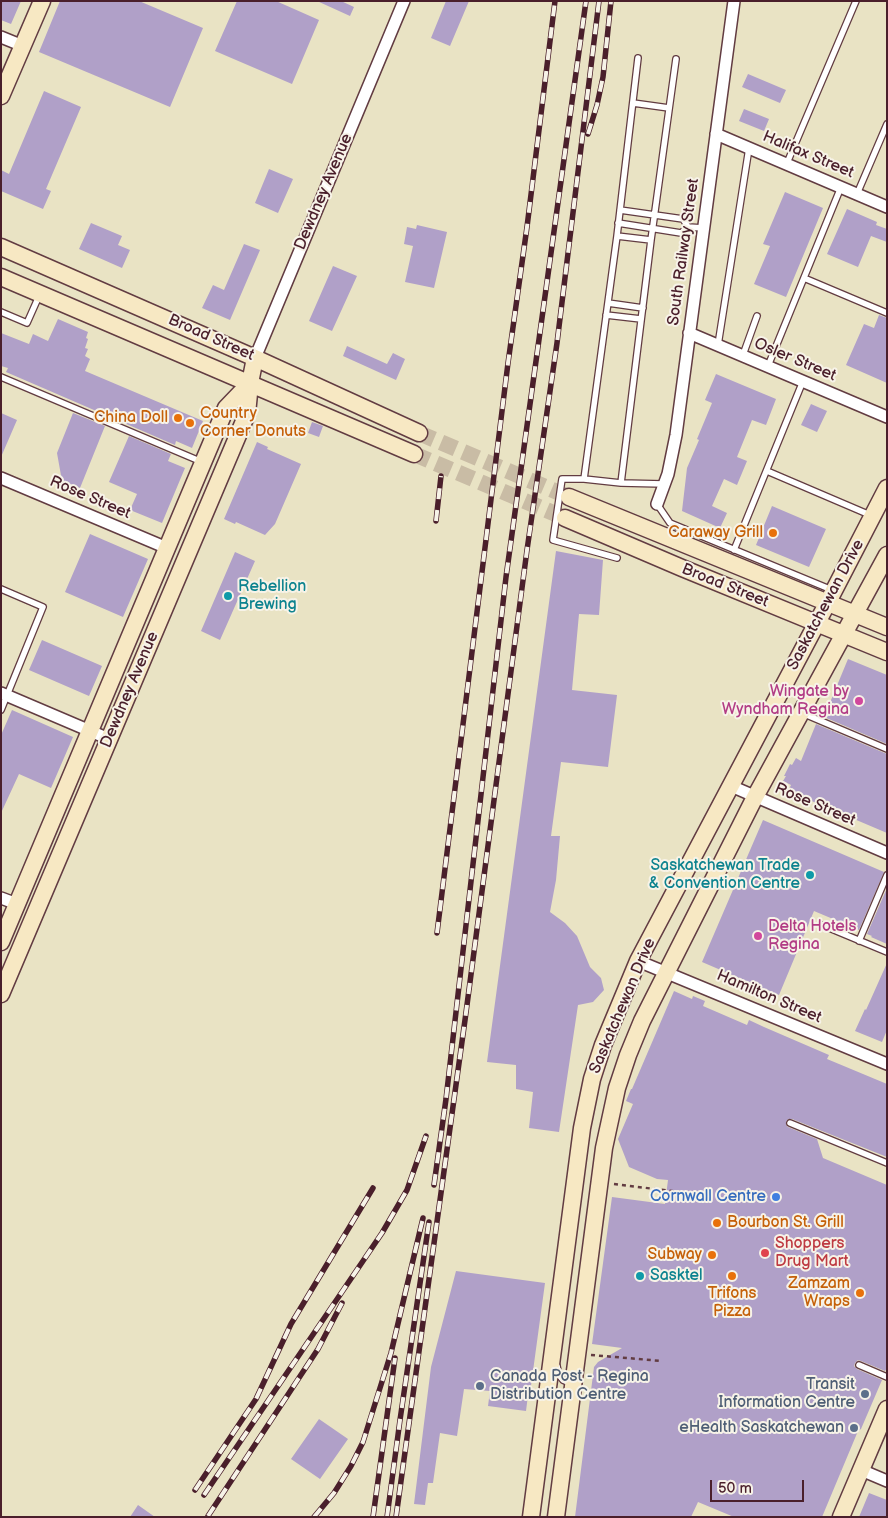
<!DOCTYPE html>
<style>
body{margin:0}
#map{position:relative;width:888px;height:1518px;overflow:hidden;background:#e9e3c4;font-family:"Balsamiq Sans",sans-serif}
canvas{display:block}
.frame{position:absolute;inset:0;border:2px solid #4a1f2b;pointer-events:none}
.scale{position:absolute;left:710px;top:1480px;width:94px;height:22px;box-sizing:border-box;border:2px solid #4a1f2b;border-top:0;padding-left:6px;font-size:15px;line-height:18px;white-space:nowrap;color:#4a1f2b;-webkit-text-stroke:4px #f7f3e8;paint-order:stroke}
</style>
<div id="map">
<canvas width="888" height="1518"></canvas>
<div class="frame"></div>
<div class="scale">50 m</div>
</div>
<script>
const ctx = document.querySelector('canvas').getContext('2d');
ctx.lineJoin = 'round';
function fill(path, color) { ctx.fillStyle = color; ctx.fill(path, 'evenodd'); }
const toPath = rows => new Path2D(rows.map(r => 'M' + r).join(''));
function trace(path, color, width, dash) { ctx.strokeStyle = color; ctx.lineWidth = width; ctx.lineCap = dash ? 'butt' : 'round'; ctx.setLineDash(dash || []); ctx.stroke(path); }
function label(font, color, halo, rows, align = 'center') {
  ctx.font = font + ' "Balsamiq Sans",sans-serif'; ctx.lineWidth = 4; ctx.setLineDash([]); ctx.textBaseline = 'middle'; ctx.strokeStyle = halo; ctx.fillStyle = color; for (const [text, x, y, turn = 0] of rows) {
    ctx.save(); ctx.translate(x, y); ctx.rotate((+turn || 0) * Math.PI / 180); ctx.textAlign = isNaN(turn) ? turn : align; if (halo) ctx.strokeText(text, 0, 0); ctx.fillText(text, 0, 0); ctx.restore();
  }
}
fill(toPath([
 [1,1,21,1,11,24,1,20],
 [60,1,139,1,203,28,170,107,39,52],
 [237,1,276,1,319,20,292,84,215,51],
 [317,1,341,1,354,7,350,16],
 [446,1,469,1,450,46,431,38],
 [748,74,786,90,780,103,742,87],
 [44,91,81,107,46,189,51,191,43,209,1,191,1,170,9,174],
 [744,109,769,119,764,131,739,121],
 [269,169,293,179,278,213,255,203],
 [785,192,823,208,786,297,754,284,770,246,763,244],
 [847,209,877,222,876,225,887,229,887,242,871,236,858,267,827,254],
 [91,223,122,236,118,245,130,250,122,268,79,249],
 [417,225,447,232,434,288,405,282,413,246,404,244,407,227,416,229],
 [244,244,260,250,230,320,202,308,213,285,224,290],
 [333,266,357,276,332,331,309,321],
 [879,315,887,318,887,383,846,365,864,324,874,328],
 [58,319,88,332,86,338,88,339,85,348,88,349,85,356,90,359,85,371,203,421,192,448,176,441,175,445,6,372,8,368,1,366,1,333,29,344,33,334,48,341],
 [347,346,387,364,393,353,405,359,396,380,343,356],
 [716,374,776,399,766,425,752,420,737,457,747,461,737,485,724,479,712,506,727,513,720,528,682,511,687,468,699,440,697,439,712,403,705,400],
 [811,404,827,411,817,432,801,425],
 [1,413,17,420,1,457],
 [73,413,105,426,80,488,62,481,57,453],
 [312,422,323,426,319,437,308,433],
 [129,436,171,454,168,461,185,468,162,523,130,510,137,494,109,482],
 [257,442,268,447,267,449,301,464,275,524,265,535,236,522,235,524,224,519],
 [772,506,826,529,809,567,756,545],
 [90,534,148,559,123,617,65,592],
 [556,551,603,560,599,615,579,614,572,690,617,695,608,767,561,762,551,836,560,836,556,880,550,912,565,923,577,936,590,967,601,978,604,990,593,1002,578,1005,559,1132,529,1128,533,1092,516,1089,516,1065,487,1062],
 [235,552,255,561,220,640,201,631],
 [42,640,102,666,89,696,29,670],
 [848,659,887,675,887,744,824,717],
 [12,710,73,737,51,788,19,774,1,813,1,735],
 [816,724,887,754,887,833,788,791,791,785,783,781,786,776,784,776,790,764,792,765,796,758,801,761],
 [763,820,884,872,859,930,814,911,779,995,702,962],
 [887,888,887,944,871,937,872,936,867,934],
 [887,963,887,1030,882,1042,855,1031,865,1009,866,1010],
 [674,991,692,999,693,996,705,1001,703,1006,747,1025,749,1020,764,1027,829,1055,827,1059,887,1084,887,1157,792,1119,788,1119,786,1122,786,1125,788,1127,817,1139,823,1158,887,1185,887,1368,885,1371,861,1361,858,1360,855,1363,854,1366,857,1369,882,1380,861,1429,858,1431,822,1517,734,1517,698,1502,691,1517,575,1517,594,1367,598,1362,622,1348,592,1344,612,1197,665,1204,668,1180,657,1179,629,1167,618,1139,633,1104,626,1101,631,1089,632,1089],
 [456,1271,545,1283,530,1393,528,1395,526,1411,488,1406,490,1391,464,1389,457,1436,440,1433,433,1483,428,1483,425,1505,414,1504,431,1367],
 [319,1419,348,1439,320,1479,291,1459],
 [869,1493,887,1500,887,1517,859,1517],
 [138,1505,155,1517,130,1517]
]), '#b0a0c8');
trace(toPath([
 [419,433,569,497],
 [414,454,565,518]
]), '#c9bca5', 16, [16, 8]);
const lane = toPath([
 [633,103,669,108],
 [787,163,856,1],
 [857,194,887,124],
 [620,210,683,219,688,227],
 [618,223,681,233,688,227,704,228],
 [617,236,651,240],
 [804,278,887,313],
 [608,303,643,308],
 [1,312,27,323,39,296],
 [606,315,641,319],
 [718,345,749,148],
 [743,355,757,316],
 [768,366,841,187],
 [1,377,202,462],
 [767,471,870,515],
 [584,479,617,236,638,58],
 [621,483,651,240,676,59],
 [657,504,670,523,832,590],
 [734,550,803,381],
 [617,558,553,540,562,479,584,479,621,483,664,484],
 [1,589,43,607,1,710],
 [802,713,887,749],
 [822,925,887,952],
 [859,941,887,875],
 [790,1123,887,1163],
 [859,1365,887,1377],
 [557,1366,559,1375,563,1380,572,1384]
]);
const street = toPath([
 [1,37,23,46],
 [716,134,887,207],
 [689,333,887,417],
 [255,358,404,1],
 [1,478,167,548],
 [657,504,668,474,676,435,734,1],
 [1,693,109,739],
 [731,786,887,853],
 [1,898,17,904],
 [638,961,887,1064],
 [861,1470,887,1481]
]);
const secondary = toPath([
 [1,96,42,1],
 [1,247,255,358,419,433],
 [1,277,414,454],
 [569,497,887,627],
 [565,518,682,568,887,652],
 [1,942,226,408,250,383],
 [1,994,247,414,250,383,255,358],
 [531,1517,582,1128,592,1079,603,1045,638,961,828,602,887,488],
 [556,1517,604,1148,617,1088,628,1055,642,1021,755,797,887,555],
 [841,1517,887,1409]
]);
trace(lane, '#623c42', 8);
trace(street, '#623c42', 14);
trace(secondary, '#623c42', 19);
trace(toPath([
 [614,1184,704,1195],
 [591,1355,662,1361]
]), '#623c42', 2.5, [4, 4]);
trace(lane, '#fff', 5.5);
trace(street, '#fff', 11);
trace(secondary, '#f7e8c3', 16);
const rail = toPath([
 [588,134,597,105,603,77,611,1],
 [436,521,441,476],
 [437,933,508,363,527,227,555,1],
 [434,1185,446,1099,506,577,586,1],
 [195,1490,256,1399,291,1324,373,1188],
 [204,1495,382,1233,407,1190,426,1136],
 [208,1516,318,1349,342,1303],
 [314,1517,334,1493,351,1466,363,1442,391,1353,423,1218],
 [373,1517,395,1358],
 [387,1517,400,1420,429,1222],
 [396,1517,465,1020,527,550,557,343,599,1]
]);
trace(rail, '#4a1f2b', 5.5);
trace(rail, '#f7f3e8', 4, [11]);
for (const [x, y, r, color] of [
 [178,418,5,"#e8710a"],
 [190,423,5,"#e8710a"],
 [773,533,5,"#e8710a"],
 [228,596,5,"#0f9aa8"],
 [859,701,5,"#d1479c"],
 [810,875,5,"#0f9aa8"],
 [758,936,5,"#d1479c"],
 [776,1197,5,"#3f7fe0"],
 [717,1223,5,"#e8710a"],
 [765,1253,5,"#e0444e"],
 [712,1255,5,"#e8710a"],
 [640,1276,5,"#0f9aa8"],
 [732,1276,5,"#e8710a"],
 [860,1293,5,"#e8710a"],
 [480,1386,5,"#5c6f8a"],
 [865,1394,5,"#5c6f8a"],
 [854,1428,5,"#5c6f8a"]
]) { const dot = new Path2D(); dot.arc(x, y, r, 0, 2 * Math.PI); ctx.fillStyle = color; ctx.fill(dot); trace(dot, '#f7f3e8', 2); }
label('16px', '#4a1f2b', '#f7f3e8', [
 ["Halifax Street",808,155,23],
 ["Dewdney Avenue",324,192,-67],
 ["South Railway Street",684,252,-82],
 ["Broad Street",211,338,24],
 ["Osler Street",795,360,23],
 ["Rose Street",90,498,23],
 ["Broad Street",725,586,22],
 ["Saskatchewan Drive",826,605,-62],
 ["Dewdney Avenue",130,690,-67],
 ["Rose Street",815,805,23],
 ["Hamilton Street",769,997,23],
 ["Saskatchewan Drive",623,1006,-67]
]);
label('16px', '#c56008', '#f7f3e8', [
 ["Country",200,414,"left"],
 ["Corner Donuts",200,432,"left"],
 ["China Doll",168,418],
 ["Caraway Grill",763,533],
 ["Bourbon St. Grill",727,1223,"left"],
 ["Subway",702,1255],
 ["Zamzam",850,1284],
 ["Wraps",850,1302],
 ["Trifons",732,1294,"center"],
 ["Pizza",732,1312,"center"]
], 'right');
label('16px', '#0d838f', '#f7f3e8', [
 ["Rebellion",238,587],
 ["Brewing",238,605],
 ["Saskatchewan Trade",800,866,"right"],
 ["& Convention Centre",800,884,"right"],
 ["Sasktel",650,1276]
], 'left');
label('16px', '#b23c85', '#f7f3e8', [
 ["Wingate by",849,692],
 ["Wyndham Regina",849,710],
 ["Delta Hotels",768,927,"left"],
 ["Regina",768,945,"left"]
], 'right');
label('16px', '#366cbe', '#f7f3e8', [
 ["Cornwall Centre",766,1197]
], 'right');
label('16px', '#be3a42', '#f7f3e8', [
 ["Shoppers",775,1244],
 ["Drug Mart",775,1262]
], 'left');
label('16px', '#4e5e75', '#f7f3e8', [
 ["Canada Post - Regina",490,1377,"left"],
 ["Distribution Centre",490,1395,"left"],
 ["Transit",855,1385],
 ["Information Centre",855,1403],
 ["eHealth Saskatchewan",844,1428]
], 'right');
</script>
